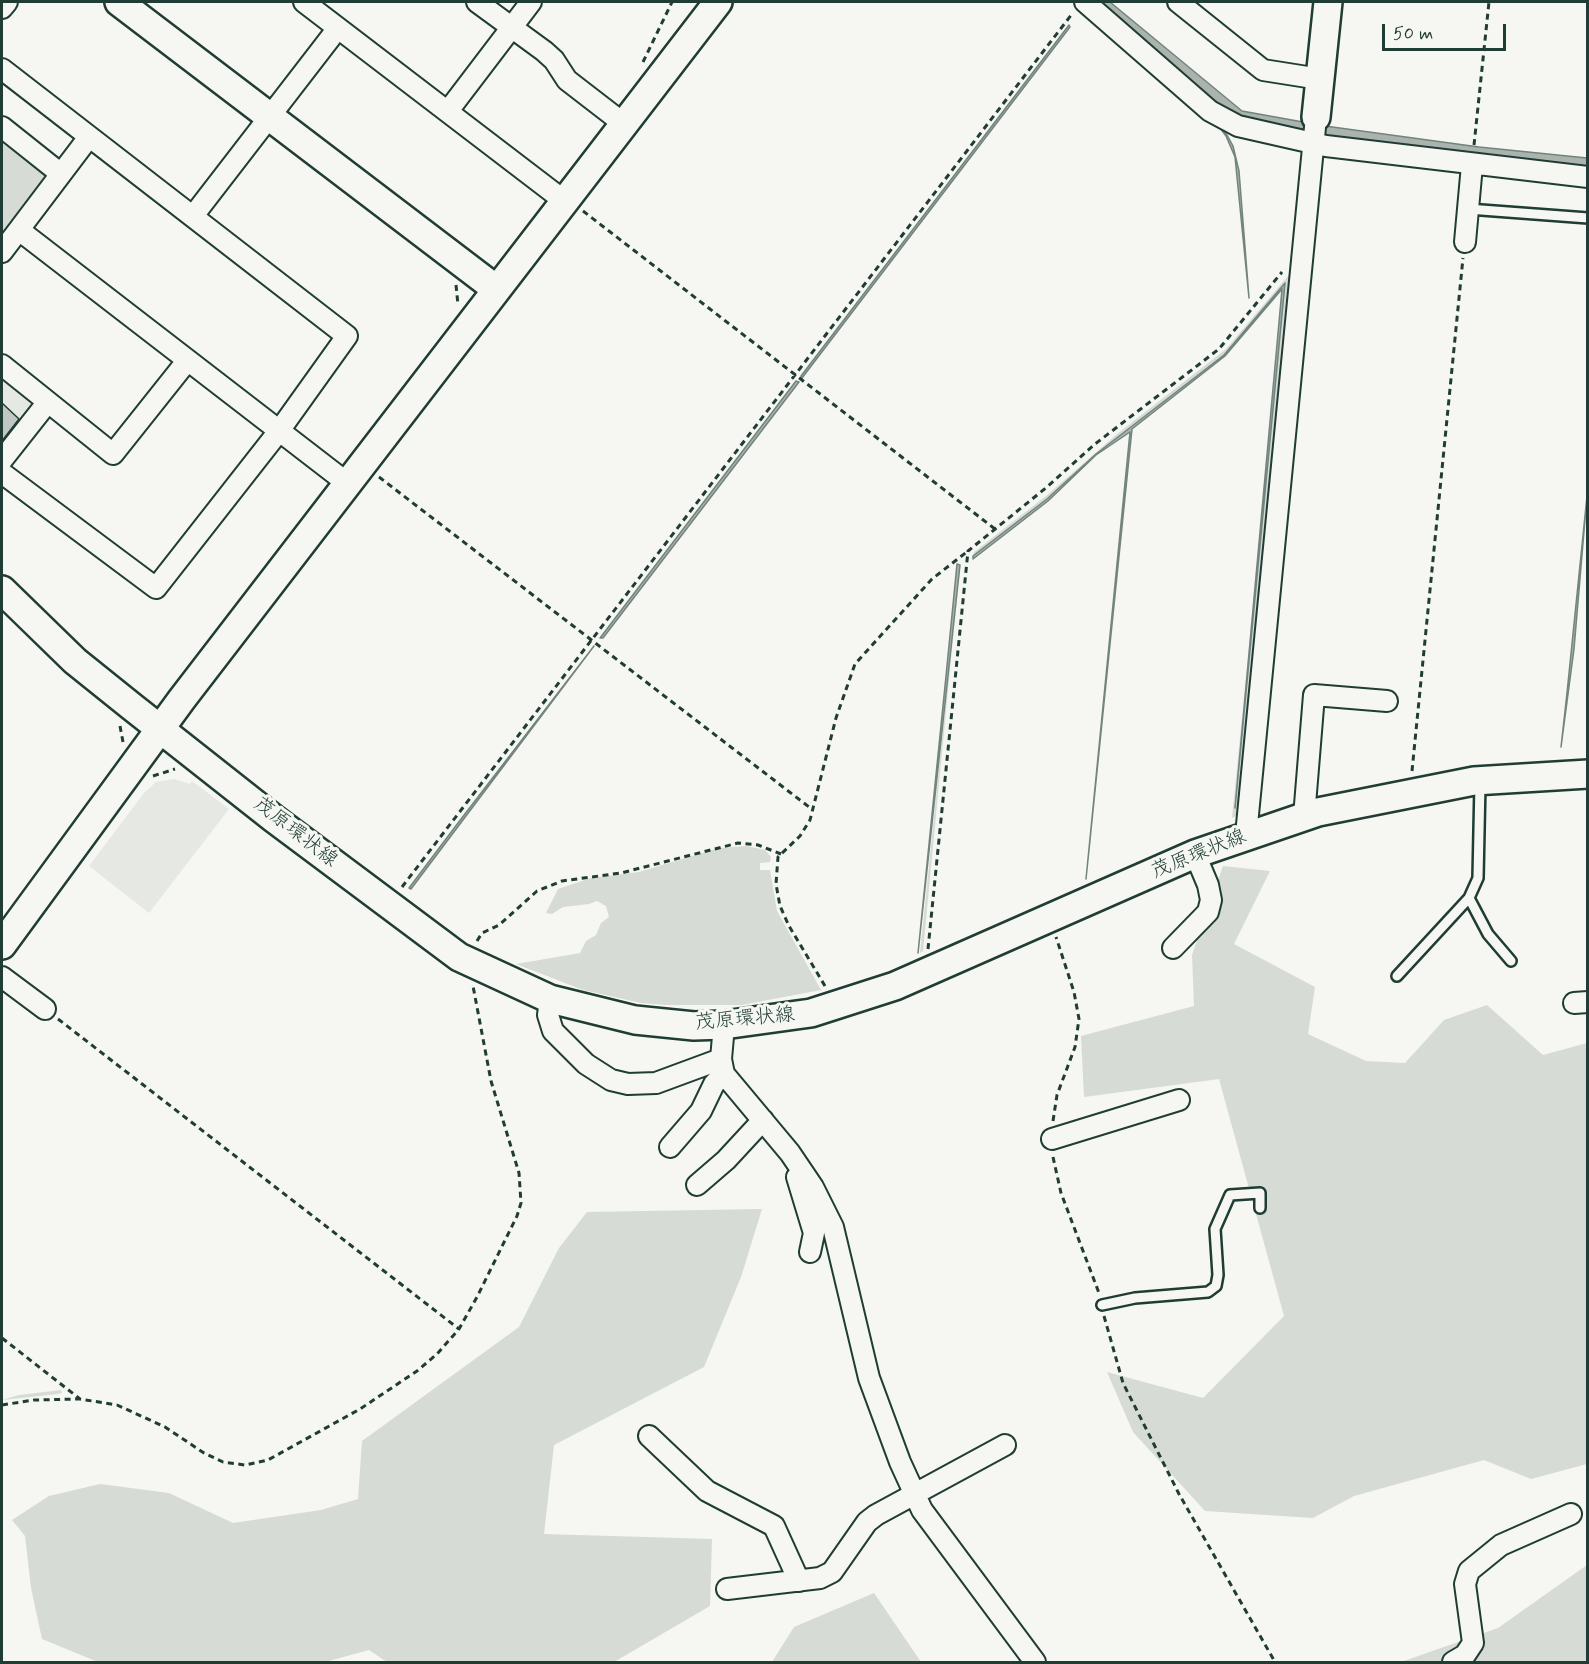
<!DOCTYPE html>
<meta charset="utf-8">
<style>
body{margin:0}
#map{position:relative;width:1589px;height:1664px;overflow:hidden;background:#f6f6f2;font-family:Mynerve,sans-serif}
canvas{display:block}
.frame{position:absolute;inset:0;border:3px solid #1f3d34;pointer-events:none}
.scale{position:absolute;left:1382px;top:24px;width:124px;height:27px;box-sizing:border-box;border:3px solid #1f3d34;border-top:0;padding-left:8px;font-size:18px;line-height:21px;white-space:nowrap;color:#1f3d34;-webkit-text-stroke:4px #f6f6f2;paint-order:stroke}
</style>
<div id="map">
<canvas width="1589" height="1664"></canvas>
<div class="frame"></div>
<div class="scale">50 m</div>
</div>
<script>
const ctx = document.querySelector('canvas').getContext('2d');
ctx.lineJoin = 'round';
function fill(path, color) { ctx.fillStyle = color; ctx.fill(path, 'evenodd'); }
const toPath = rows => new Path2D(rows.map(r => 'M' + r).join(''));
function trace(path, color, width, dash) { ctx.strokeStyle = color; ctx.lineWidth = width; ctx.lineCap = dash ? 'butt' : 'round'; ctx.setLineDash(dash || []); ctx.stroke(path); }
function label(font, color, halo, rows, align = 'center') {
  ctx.font = font + ' Mynerve,"Klee One",sans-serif'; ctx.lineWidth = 6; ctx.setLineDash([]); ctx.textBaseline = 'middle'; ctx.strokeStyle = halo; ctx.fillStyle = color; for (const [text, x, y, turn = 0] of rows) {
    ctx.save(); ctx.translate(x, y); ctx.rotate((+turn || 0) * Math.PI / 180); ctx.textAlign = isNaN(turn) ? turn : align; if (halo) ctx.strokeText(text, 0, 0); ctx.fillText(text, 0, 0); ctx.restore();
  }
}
fill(toPath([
 [2,376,31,400,30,409,2,446],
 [174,779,190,784,192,781,229,809,149,913,89,866,144,793,156,782]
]), '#e6e8e4');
fill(toPath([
 [2,135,50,172,2,236],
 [1293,270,1238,815,1232,818,1285,283,1224,355,1096,454,1047,499,973,556,974,552,1046,496,1117,434,1226,349],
 [960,565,923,951,920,953],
 [747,846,765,850,771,857,770,862,760,863,760,870,770,870,777,911,821,990,742,1005,665,1005,641,1003,583,990,516,964,580,953,586,941,596,935,601,923,609,917,606,906,597,901,589,904,563,907,552,914,546,913,558,889,591,878,639,872,719,848],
 [1223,866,1270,871,1234,944,1315,987,1308,1034,1366,1061,1405,1063,1444,1020,1487,1005,1543,1055,1587,1043,1587,1464,1531,1479,1484,1460,1354,1496,1313,1518,1205,1511,1133,1432,1107,1372,1203,1398,1284,1316,1219,1079,1084,1097,1081,1036,1194,1006,1192,955],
 [762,1209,741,1277,704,1367,554,1445,544,1534,712,1539,710,1606,614,1662,387,1662,369,1650,325,1662,98,1662,42,1639,31,1588,25,1536,12,1520,49,1496,100,1484,169,1493,233,1523,321,1510,358,1499,362,1441,519,1327,559,1248,587,1212],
 [61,1390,62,1393,58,1394,2,1400,19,1395],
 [1587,1565,1587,1662,1401,1662,1498,1628],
 [874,1593,921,1662,772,1662,794,1627]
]), '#d6dbd6');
const water = toPath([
 [1095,2,1110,2,1242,111,1325,126,1479,147,1587,158,1587,166,1324,137,1252,123,1226,111,1095,2],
 [1069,25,1070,27,802,378,801,376,1069,25],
 [1217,124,1227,135,1233,146,1239,171,1249,298,1235,157,1226,136,1217,124],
 [1323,155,1258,808,1256,809,1323,155],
 [1285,283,1235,808,1282,289,1225,356,1132,429,1086,879,1130,432,1096,455,1048,501,973,559,973,556,1047,499,1096,454,1224,355,1285,283],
 [796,381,799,382,603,638,600,638,796,381],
 [369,475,371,475,205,692,204,691,369,475],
 [1587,496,1574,649,1561,747,1567,693,1587,496],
 [957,564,960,565,918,953,946,676,957,564],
 [594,646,411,889,409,888,458,823,594,646]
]);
fill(water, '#aab3ae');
trace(water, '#72847d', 1.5);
const building = toPath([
 [2,403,19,419,2,441,2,403]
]);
fill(building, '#c1c8c3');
trace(building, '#1f3d34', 1.5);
const lane = toPath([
 [1468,209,1588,218],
 [1469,898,1488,934,1511,961],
 [1397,976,1469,898,1478,878,1480,783],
 [1102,1305,1135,1298,1208,1292,1216,1286,1218,1275,1215,1229,1230,1195,1260,1193,1260,1208]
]);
const street = toPath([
 [304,2,563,200],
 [477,2,544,51,554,60,567,80,624,124],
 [1085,2,1210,111,1238,126,1326,146,1588,177],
 [1178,2,1263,70,1320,79],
 [2,8,7,2],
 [2,69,347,336,279,431,156,588,2,473],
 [448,111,531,2],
 [2,127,61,174],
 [193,216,338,28],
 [19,230,347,483],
 [1465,242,1472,165],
 [2,252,89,137],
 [2,365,113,454,187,361],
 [2,460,47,403],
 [1304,817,1314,695,1387,701],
 [1246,835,1316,117],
 [1173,948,1208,912,1211,900,1208,885,1195,854],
 [2,977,45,1009],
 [550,999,548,1015,553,1031,586,1064,611,1080,628,1084,656,1083,721,1059],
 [1574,1003,1588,1002],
 [724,1025,721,1059,724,1074,790,1153,813,1187,833,1227,869,1378,900,1462,922,1510,1035,1662],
 [1052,1139,1179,1100],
 [670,1147,701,1111,714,1084,724,1074],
 [797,1177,814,1233,810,1252],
 [697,1185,726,1160,763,1120],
 [649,1436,707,1491,774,1526,799,1581],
 [727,1589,820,1578,832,1572,867,1522,876,1515,1005,1445],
 [1453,1662,1465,1655,1473,1643,1465,1584,1469,1571,1501,1545,1571,1514]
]);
const secondary = toPath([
 [119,2,496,289],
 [1316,117,1328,2],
 [2,590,75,661,131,706,273,818,459,957,550,999,635,1020,694,1026,724,1025,811,1013,895,986,1195,854,1318,812,1474,781,1588,774],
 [2,945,182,699,718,2]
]);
trace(lane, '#1f3d34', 14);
trace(street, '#1f3d34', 24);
trace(secondary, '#1f3d34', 32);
trace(toPath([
 [643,62,672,2],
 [1474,145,1489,2],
 [583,211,995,529],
 [456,285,458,305],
 [379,477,813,810],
 [120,726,123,742],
 [1412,771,1463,258],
 [153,776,175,769],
 [402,887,1072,14],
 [477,941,482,933,499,925,537,891,562,881,621,873,738,843,758,845,781,854],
 [928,949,968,551,1047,487,1095,444,1219,349,1282,272],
 [825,986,789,926,780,906,776,884,778,857,800,836,810,820,836,718,855,664,932,579,968,551],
 [58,1019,459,1329],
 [1053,1121,1057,1095,1075,1047,1079,1019,1074,992,1056,937],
 [1053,1157,1061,1193,1099,1293],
 [1104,1316,1123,1383,1179,1494,1275,1662],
 [2,1338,80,1399],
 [2,1405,34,1400,80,1399,117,1405,165,1427,204,1453,223,1462,245,1465,268,1460,360,1409,417,1371,437,1354,459,1329,477,1297,517,1216,521,1203,519,1173,491,1081,473,986]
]), '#1f3d34', 3, [6, 4.5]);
trace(lane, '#f6f6f2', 9);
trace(street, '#f6f6f2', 20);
trace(secondary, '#f6f6f2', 27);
label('20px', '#1f3d34', '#f6f6f2', [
 ["茂原環状線",295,833,38],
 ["茂原環状線",1199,855,-22],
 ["茂原環状線",745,1020,-5]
]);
</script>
